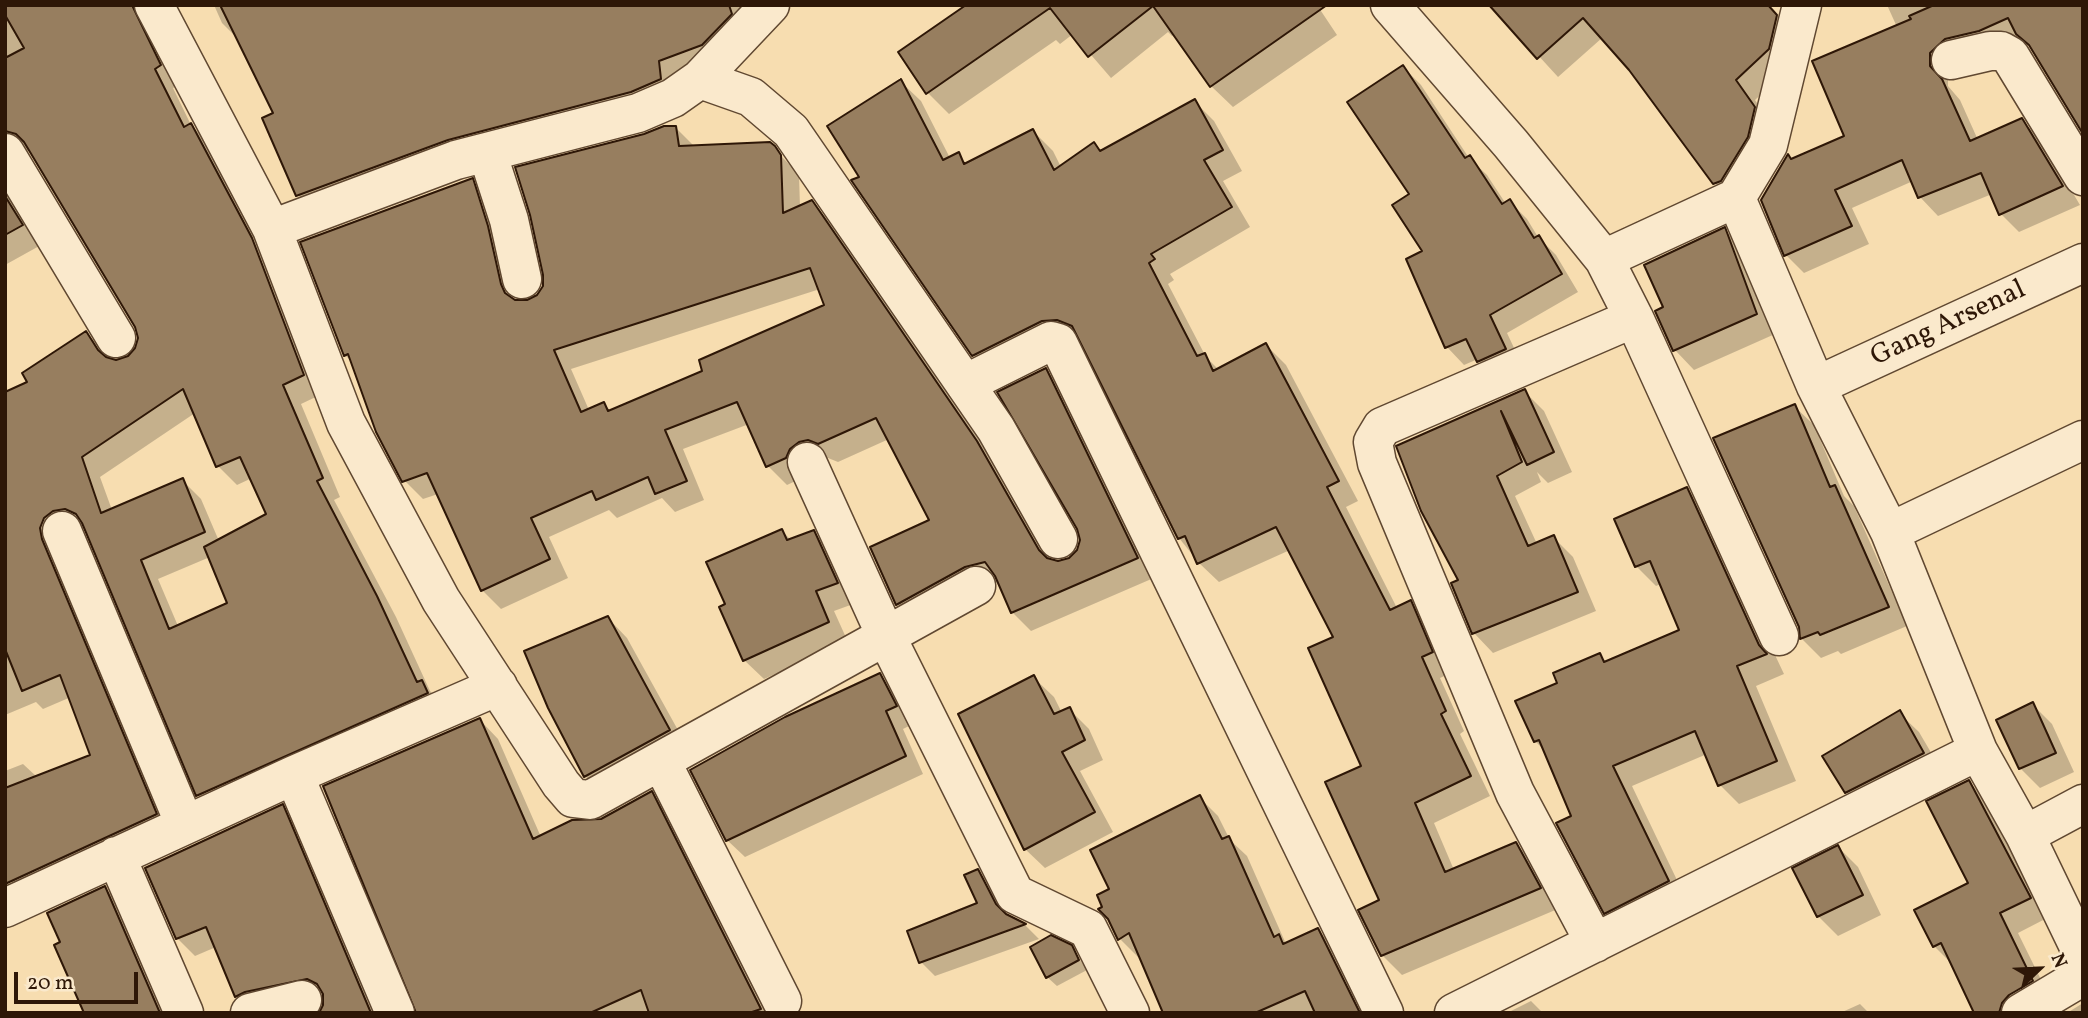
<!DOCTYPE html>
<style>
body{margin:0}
#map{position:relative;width:2088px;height:1018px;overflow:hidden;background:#f7ddb0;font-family:Vollkorn,serif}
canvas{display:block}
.frame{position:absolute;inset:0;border:7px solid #2e1707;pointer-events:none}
.north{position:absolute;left:2004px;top:934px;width:70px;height:70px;-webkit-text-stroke:5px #fae9cc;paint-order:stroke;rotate:67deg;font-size:19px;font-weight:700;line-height:28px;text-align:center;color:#2e1707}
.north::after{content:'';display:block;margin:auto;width:24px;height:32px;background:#2e1707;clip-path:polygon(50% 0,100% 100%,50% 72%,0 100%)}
.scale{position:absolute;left:14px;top:972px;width:124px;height:32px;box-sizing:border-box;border:4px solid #2e1707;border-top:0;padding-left:9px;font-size:21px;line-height:24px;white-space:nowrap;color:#2e1707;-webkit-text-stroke:5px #fae9cc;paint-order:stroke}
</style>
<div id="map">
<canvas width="2088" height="1018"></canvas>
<div class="frame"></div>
<div class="north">N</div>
<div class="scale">20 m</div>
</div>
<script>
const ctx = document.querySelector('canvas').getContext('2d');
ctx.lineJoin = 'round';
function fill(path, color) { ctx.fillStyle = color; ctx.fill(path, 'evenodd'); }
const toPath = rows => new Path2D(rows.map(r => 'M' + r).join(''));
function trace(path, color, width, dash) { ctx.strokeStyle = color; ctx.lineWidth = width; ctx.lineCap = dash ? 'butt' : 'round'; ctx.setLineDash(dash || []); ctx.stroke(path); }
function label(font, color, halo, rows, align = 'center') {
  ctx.font = font + ' Vollkorn,serif'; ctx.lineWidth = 6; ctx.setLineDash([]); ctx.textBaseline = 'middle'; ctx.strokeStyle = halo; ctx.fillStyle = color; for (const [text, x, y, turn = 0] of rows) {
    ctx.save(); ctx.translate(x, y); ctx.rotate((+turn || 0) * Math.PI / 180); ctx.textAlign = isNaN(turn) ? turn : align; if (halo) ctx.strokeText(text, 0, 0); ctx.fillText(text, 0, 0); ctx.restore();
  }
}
fill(toPath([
 [5,5,149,5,179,85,173,88,191,125,210,144,271,259,322,394,301,404,340,497,334,500,396,617,430,691,440,701,217,814,198,795,84,528,74,529,175,833,30,900,11,881,5,865,5,771,23,764,37,777,92,756,71,697,43,709,36,702,5,715,5,394,30,383,86,333,116,362,128,359,137,349,140,337,136,326,31,151,12,153,5,161],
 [195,413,218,466,237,485,252,478,269,515,219,541,201,499,182,480,112,510,100,477],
 [210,557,229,604,178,626,158,579],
 [214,5,765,5,722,64,318,215,298,195,264,119,275,114,240,41,222,23],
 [969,5,1317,5,1337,35,1233,107,1211,86,1175,34,1172,36,1168,32,1111,78,1073,34,1060,44,1056,40,949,114,927,92],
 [1492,5,1767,5,1796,36,1788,69,1755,100,1774,128,1734,203,1715,183,1630,69,1602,38,1558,77],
 [1887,5,2083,5,2034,50,2028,44,1948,71,1948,86,1960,100,1978,140,2021,120,2040,138,2080,205,2019,232,2001,214,1992,194,1938,216,1920,197,1913,181,1852,208,1869,244,1804,273,1786,255,1792,161,1846,137,1897,27],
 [1403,67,1421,85,1469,158,1487,175,1506,204,1510,202,1527,219,1538,237,1556,255,1578,292,1507,333,1523,367,1496,379,1478,359,1464,365,1447,347,1411,195],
 [901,82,921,101,950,158,958,155,967,164,1033,131,1053,151,1061,167,1094,144,1102,152,1194,101,1214,121,1242,171,1223,181,1250,227,1170,274,1174,280,1168,284,1206,357,1219,370,1266,345,1286,365,1358,501,1346,507,1397,608,1410,602,1430,622,1451,673,1440,678,1464,731,1460,734,1490,796,1434,823,1454,870,1516,844,1536,864,1560,908,1402,975,1382,955,1381,901,1363,767,1336,638,1290,550,1219,582,1199,563,1179,538,1081,340,1063,340,994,375,974,355,861,178],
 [675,127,695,147,769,144,788,163,799,175,800,207,811,202,830,221,996,461,1052,561,1058,563,1069,560,1079,550,1082,540,1046,370,1064,389,1156,577,1031,631,1012,612,1000,582,985,585,916,623,898,604,872,548,931,521,889,439,838,462,828,458,818,460,804,477,787,485,768,466,749,424,683,449,704,500,675,512,662,498,617,518,609,510,549,537,568,578,501,609,482,590,438,494,423,499,404,480,353,363,345,355,472,180,491,199,506,246,518,302,526,302,538,296],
 [820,289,826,305,704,372,611,411,604,404,589,410,571,369],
 [5,181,41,245,5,265],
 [1724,229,1744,249,1775,334,1694,370,1675,350,1665,308],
 [1524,391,1544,411,1572,472,1548,483,1537,472,1541,482,1515,496,1537,544,1553,537,1573,557,1596,611,1493,653,1474,633,1460,580,1398,447],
 [1794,406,1814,425,1844,496,1854,506,1907,626,1841,654,1838,651,1821,658,1802,639,1801,626],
 [1687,489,1706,509,1784,674,1756,686,1796,781,1739,804,1720,785,1707,754,1632,786,1687,901,1625,932,1605,912,1573,817,1546,752,1535,741,1559,684,1599,655,1607,662,1681,630,1661,584,1656,586,1636,566],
 [782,531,791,540,814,532,833,552,856,603,834,611,848,642,764,679,744,660,727,605],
 [608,618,627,638,689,750,605,796,585,776,550,707],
 [880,675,897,693,913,724,903,729,923,774,745,857,727,840],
 [1034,678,1054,697,1062,713,1069,709,1089,729,1103,760,1080,771,1113,832,1045,868,1025,849],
 [2033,705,2052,724,2074,772,2040,788,2020,768],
 [1899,713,1919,732,1943,773,1866,812,1846,792],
 [480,720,498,739,541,837,601,821,651,793,670,812,771,1013,416,1013],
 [1969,782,1988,801,2049,917,2018,933,2051,1000,2033,1013,1976,1013,1953,965,1934,946,1970,883],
 [1200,798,1218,816,1230,840,1247,856,1286,944,1318,930,1337,949,1368,1013,1165,1013,1140,956,1138,957,1119,938,1105,907,1111,890],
 [282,806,300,824,380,1013,321,1013,325,996,316,995,253,1013,236,996,216,947,195,956,177,938],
 [1838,847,1858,867,1881,915,1838,936,1818,916],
 [978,871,992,885,1008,917,1025,925,1039,939,935,976,921,962,979,904],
 [105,888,124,908,170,1013,86,1013,63,943],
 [1071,947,1087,970,1057,986,1047,977],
 [1531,1001,1543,1013,1507,1013],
 [2083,1003,2083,1013,2067,1013],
 [1860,1004,1869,1013,1840,1013]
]), '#0003');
const building = toPath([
 [5,5,132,5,161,65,155,69,184,127,191,123,252,238,304,375,283,385,323,478,317,481,377,596,417,682,422,680,428,693,196,796,82,523,76,514,65,509,53,511,44,518,40,528,42,539,157,814,5,884,5,788,90,755,60,675,22,691,5,649,5,392,27,382,22,373,86,331,98,350,106,357,116,360,128,356,135,348,138,338,135,327,24,142,16,134,5,131,5,58,24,48,5,15,5,5],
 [183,389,216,467,240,457,266,514,204,547,227,603,169,629,141,560,205,532,183,478,101,513,82,457,183,389],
 [220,5,729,5,732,14,702,45,659,61,661,79,631,92,448,140,296,196,262,118,273,113,220,5],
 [966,5,1327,5,1210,87,1153,6,1088,57,1050,8,926,94,898,52,966,5],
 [1489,5,1768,5,1777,15,1769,49,1736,80,1755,107,1748,137,1721,181,1713,184,1629,70,1583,18,1537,59,1489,5],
 [1934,5,2083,5,2083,134,2029,45,2016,34,2008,18,1979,31,1945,39,1930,53,1930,66,1942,79,1970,141,2022,118,2063,186,1999,215,1981,173,1918,198,1902,160,1835,190,1852,226,1784,256,1761,200,1788,154,1791,159,1844,136,1812,61,1911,19,1909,16,1934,5],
 [1403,65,1465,158,1470,155,1502,204,1510,199,1534,238,1539,235,1562,274,1490,315,1506,349,1477,362,1466,339,1445,348,1406,259,1422,251,1392,205,1409,194,1347,102,1403,65],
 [901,79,943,160,959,152,964,164,1033,129,1054,170,1094,142,1100,151,1195,99,1223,150,1204,160,1232,207,1151,254,1155,259,1149,263,1197,356,1205,353,1213,371,1266,343,1339,481,1327,487,1390,610,1411,600,1433,652,1422,657,1446,711,1441,714,1471,776,1415,803,1445,872,1516,842,1541,888,1381,956,1358,910,1379,900,1325,782,1361,766,1308,648,1333,637,1276,527,1197,564,1185,536,1178,539,1072,326,1057,320,1042,321,972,356,851,180,859,177,827,126,901,79],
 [664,126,676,126,679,146,770,142,775,146,781,155,783,213,812,200,977,441,1039,550,1047,558,1058,561,1069,558,1077,550,1080,540,1077,529,997,392,1046,368,1138,558,1011,613,995,576,985,562,965,567,896,605,870,547,929,520,876,418,818,444,808,440,799,442,790,449,786,458,766,467,737,402,665,430,687,481,655,494,648,477,596,500,592,491,531,518,550,559,481,591,427,473,402,482,376,432,348,354,344,356,300,242,473,178,488,226,501,284,505,293,515,300,527,300,537,295,543,286,543,275,530,215,515,167,644,134,664,126],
 [810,268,824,305,699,360,702,371,608,411,604,402,581,412,554,350,810,268],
 [5,196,23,225,5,235,5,196],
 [1725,227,1757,314,1673,351,1655,311,1663,307,1644,265,1725,227],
 [1525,389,1554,452,1527,465,1501,411,1522,462,1497,476,1528,546,1554,535,1578,592,1472,634,1451,583,1458,580,1421,511,1396,446,1525,389],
 [1795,404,1830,487,1835,485,1889,607,1820,635,1818,632,1800,639,1799,627,1713,438,1795,404],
 [1687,487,1759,645,1767,654,1737,666,1777,761,1718,786,1695,731,1613,766,1669,881,1604,914,1556,823,1571,816,1539,740,1534,742,1515,701,1557,683,1553,673,1600,653,1604,662,1679,630,1650,561,1635,567,1614,519,1687,487],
 [782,529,787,540,814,530,838,583,816,591,829,622,743,661,719,607,725,604,706,562,782,529],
 [608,616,670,730,584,777,548,708,524,651,608,616],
 [880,673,897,706,886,711,906,756,726,841,690,770,785,717,880,673],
 [1034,675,1054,714,1070,707,1085,740,1062,752,1095,812,1024,850,958,714,1034,675],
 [2033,702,2056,753,2019,769,1996,720,2033,702],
 [1900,710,1924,753,1845,793,1822,756,1900,710],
 [480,718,533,839,572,820,601,819,652,791,761,1009,749,1013,649,1013,641,990,590,1013,416,1013,323,786,480,718],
 [1969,780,2031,898,2000,913,2033,981,2009,995,2002,1003,1999,1013,1974,1013,1941,943,1933,947,1914,910,1968,883,1926,801,1969,780],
 [1200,795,1222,839,1229,836,1274,937,1279,934,1283,944,1318,928,1360,1013,1315,1013,1305,991,1255,1013,1163,1013,1129,933,1118,940,1108,919,1098,909,1102,907,1097,895,1109,889,1090,850,1200,795],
 [283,804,371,1013,319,1013,323,1005,323,994,317,984,307,979,245,992,235,997,206,927,176,939,145,868,283,804],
 [1838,845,1863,895,1817,917,1792,868,1838,845],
 [978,869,996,904,1006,914,1026,924,919,963,907,931,977,903,964,875,978,869],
 [105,886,160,1013,84,1013,54,945,60,942,47,913,105,886],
 [1051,935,1072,945,1079,960,1046,978,1030,947,1051,935]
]);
fill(building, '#977e5f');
trace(building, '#2e1707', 2);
const street = toPath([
 [154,5,272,229,346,423,441,600,561,784,573,798,590,800,976,586],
 [1390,5,1511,144,1604,259,1634,318,1779,636],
 [1951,60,1990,51,2001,51,2010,56,2083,176],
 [700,79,751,97,791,131,996,429,1058,539],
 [487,152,509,220,522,279],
 [5,153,116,338],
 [1736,198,1816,386,1890,532,1978,751,2025,835,2083,955],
 [272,229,456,160,638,113,673,98,700,79,770,5],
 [1604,259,1736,198,1768,145,1802,5],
 [965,384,1051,341,1058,343,1384,1013],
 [1816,386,2083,263],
 [807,462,887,638,1015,894,1088,929,1130,1013],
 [62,531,185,825],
 [1890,532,2083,440],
 [661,761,782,1001],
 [294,775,395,1013],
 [2025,835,2083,804],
 [116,856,184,1013],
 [5,908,294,775,498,686],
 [1595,943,1515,793,1377,463,1373,442,1382,427,1634,318],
 [250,1013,302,1000],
 [1454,1013,1978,751],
 [2021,1013,2083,976]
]);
trace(street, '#604831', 41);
trace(street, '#fae9cc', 38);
label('28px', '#2e1707', '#fae9cc', [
 ["Gang Arsenal",1949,325,-25]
]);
</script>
